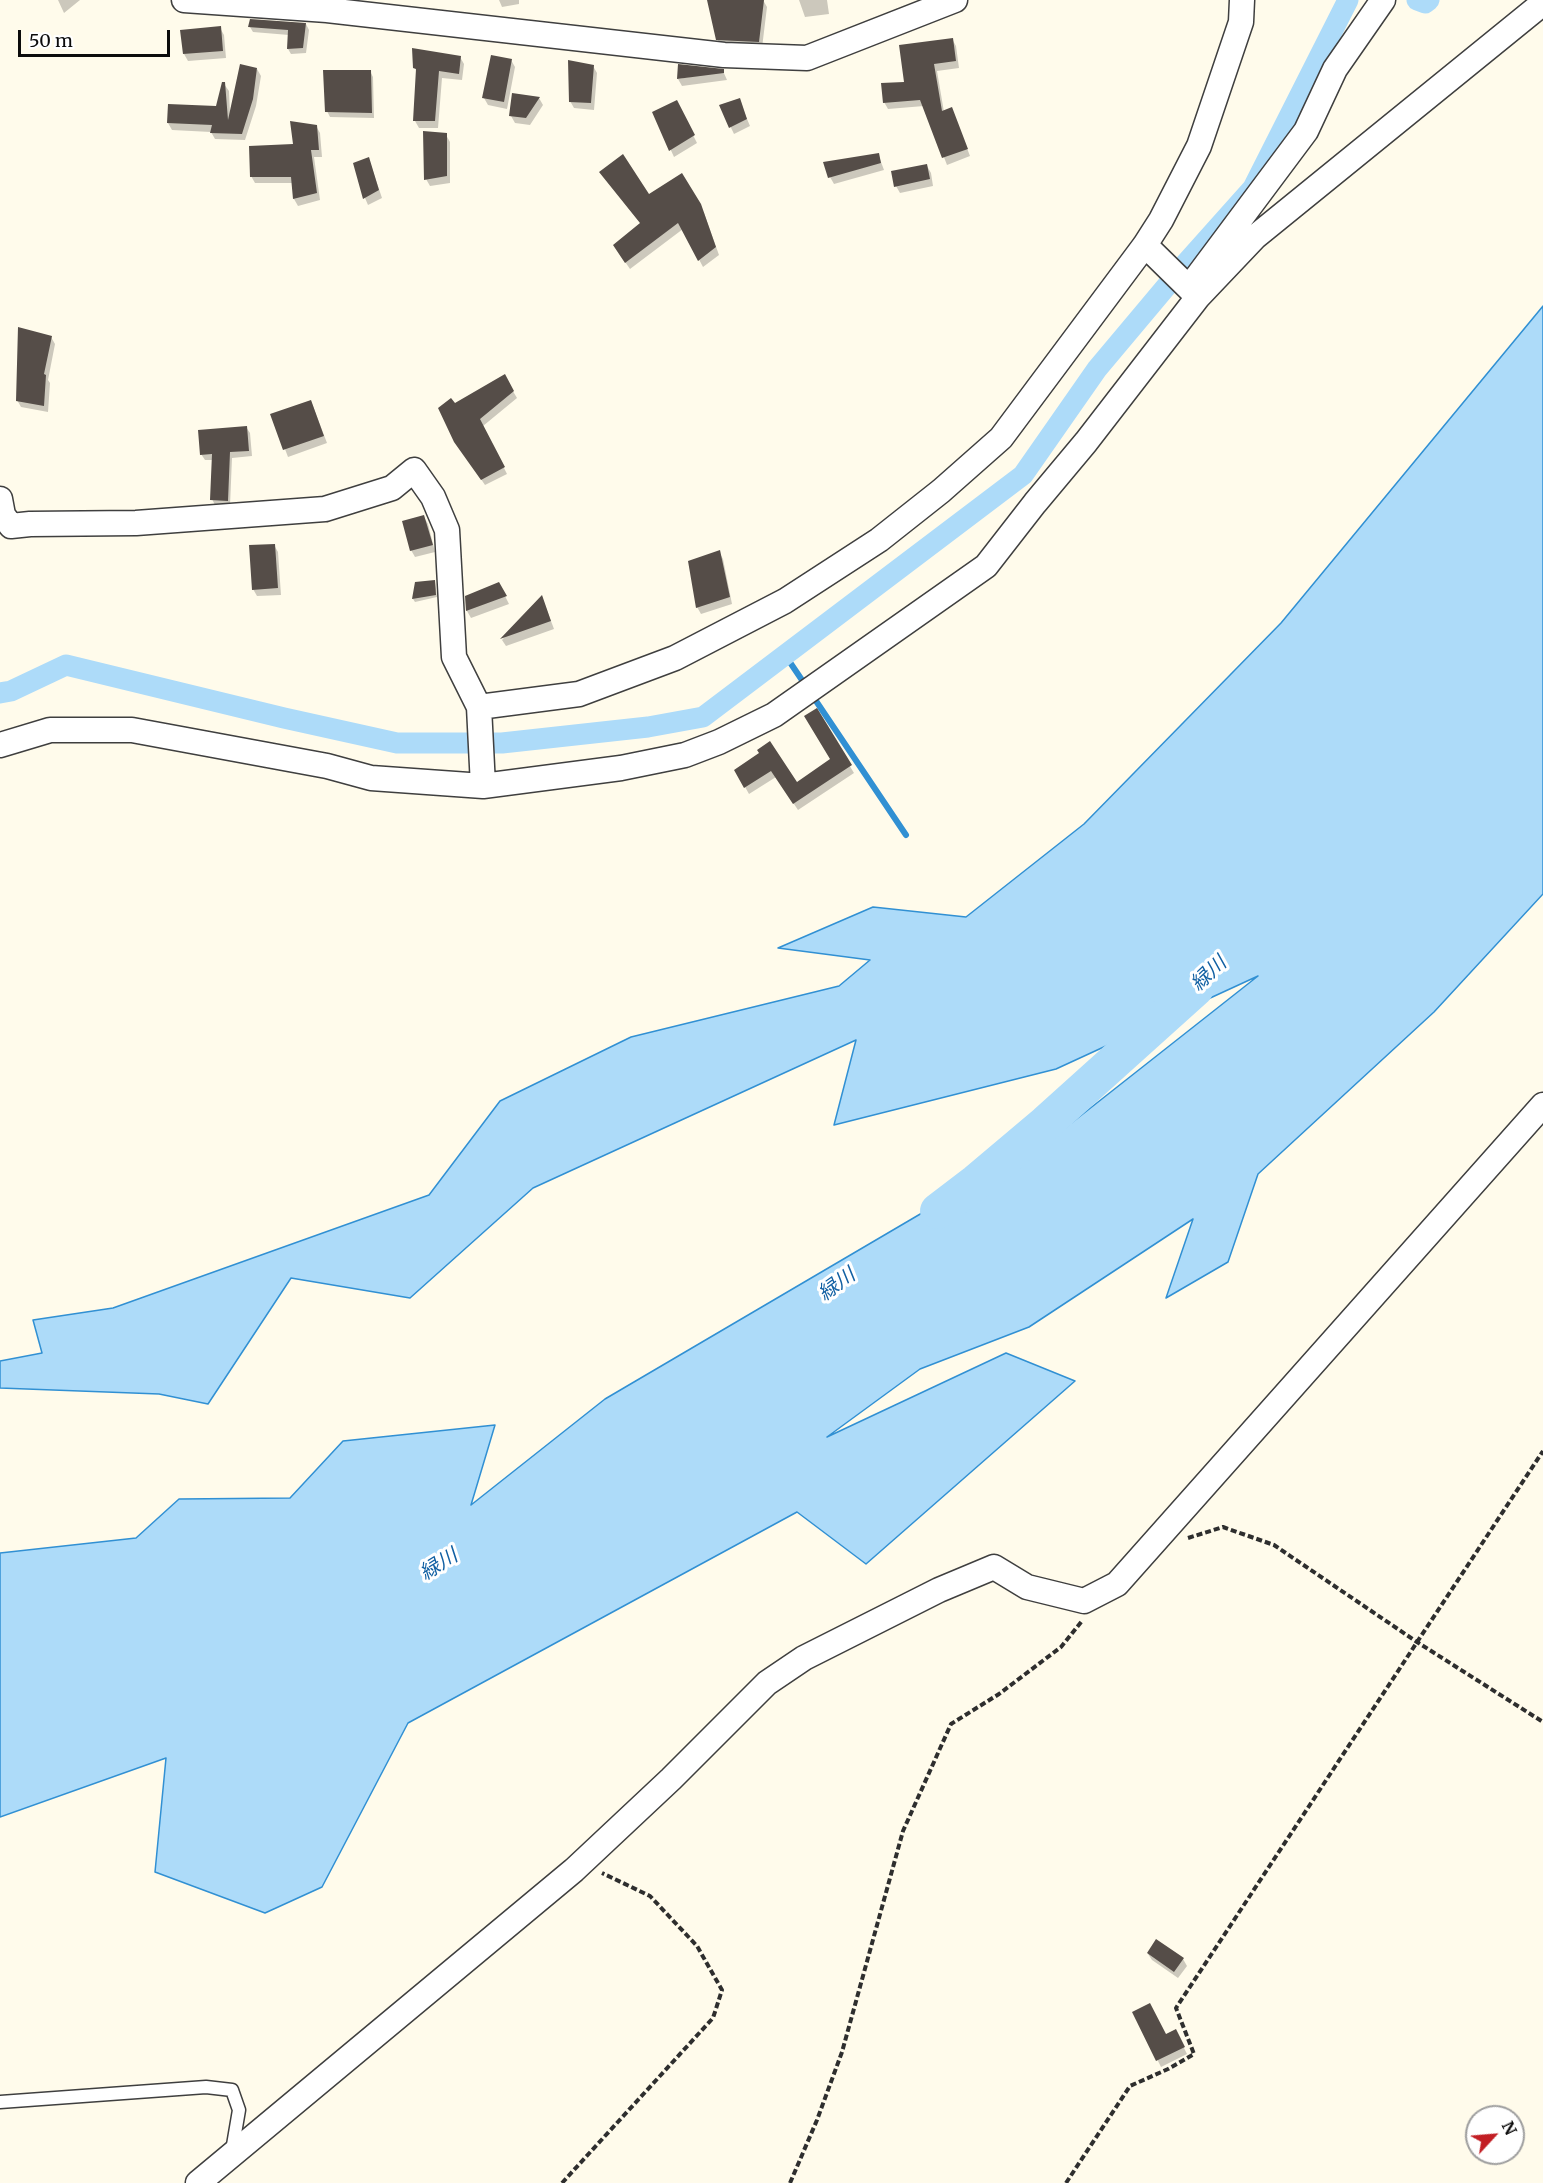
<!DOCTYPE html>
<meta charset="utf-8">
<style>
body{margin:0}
#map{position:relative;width:1543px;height:2183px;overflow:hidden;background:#fffbeb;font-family:Merriweather,serif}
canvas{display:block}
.north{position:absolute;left:1465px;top:2105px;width:60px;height:60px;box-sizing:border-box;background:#fff;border:2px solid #9e9e9e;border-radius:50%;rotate:64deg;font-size:16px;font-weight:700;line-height:24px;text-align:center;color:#0c0c0c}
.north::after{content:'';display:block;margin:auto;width:21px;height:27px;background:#c21e24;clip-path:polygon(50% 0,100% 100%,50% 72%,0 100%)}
.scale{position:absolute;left:18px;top:30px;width:152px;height:27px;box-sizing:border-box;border:3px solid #0c0c0c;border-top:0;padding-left:8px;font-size:18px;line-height:21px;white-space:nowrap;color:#0c0c0c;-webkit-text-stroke:4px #fff;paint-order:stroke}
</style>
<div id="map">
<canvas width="1543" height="2183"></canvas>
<div class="north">N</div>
<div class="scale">50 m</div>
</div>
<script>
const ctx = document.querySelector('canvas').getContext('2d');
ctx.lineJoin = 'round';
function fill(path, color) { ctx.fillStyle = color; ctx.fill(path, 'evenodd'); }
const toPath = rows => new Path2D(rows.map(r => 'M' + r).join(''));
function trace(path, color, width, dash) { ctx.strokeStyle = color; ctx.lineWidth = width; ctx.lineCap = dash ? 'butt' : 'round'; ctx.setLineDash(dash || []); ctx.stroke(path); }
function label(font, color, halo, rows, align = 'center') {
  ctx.font = font + ' Merriweather,"Noto Sans JP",serif'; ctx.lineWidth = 6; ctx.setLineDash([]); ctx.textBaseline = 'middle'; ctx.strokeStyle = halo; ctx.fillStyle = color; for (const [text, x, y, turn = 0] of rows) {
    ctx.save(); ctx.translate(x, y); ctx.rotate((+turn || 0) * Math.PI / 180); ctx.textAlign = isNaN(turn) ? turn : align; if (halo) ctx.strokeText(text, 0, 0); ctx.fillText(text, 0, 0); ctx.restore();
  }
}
const water = toPath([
 [1543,306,1543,894,1434,1012,1258,1174,1228,1262,1166,1298,1193,1219,1029,1327,920,1369,827,1437,1006,1353,1075,1381,866,1564,797,1512,408,1723,322,1887,265,1913,155,1872,166,1758,0,1817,0,1553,136,1538,179,1499,290,1498,343,1441,495,1425,471,1505,605,1399,1060,1132,1258,976,1056,1069,834,1125,856,1040,533,1188,410,1298,291,1278,208,1404,159,1394,0,1388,0,1361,42,1353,33,1320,113,1308,429,1195,500,1101,631,1037,839,986,870,960,778,948,873,907,966,917,1084,824,1281,623,1543,306]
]);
fill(water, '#addbf9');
trace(water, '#3190d3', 1.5);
fill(toPath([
 [58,0,80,0,64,13],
 [499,0,519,0,519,4,502,7],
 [718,0,763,0,767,7,762,48,722,46,717,39],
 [799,0,827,0,829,14,805,17],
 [306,24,309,30,306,53,291,54,288,49,289,35,253,32,250,27],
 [220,28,224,35,226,58,188,61,184,54],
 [952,39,956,46,959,68,937,71,944,112,952,109,970,156,947,165,924,106,888,109,884,102],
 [460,57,464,64,462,80,442,78,438,128,419,128,415,121,417,72,415,68],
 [511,60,515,67,507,109,488,105,484,98],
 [593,66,597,73,594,110,574,108,570,101],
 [257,69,261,76,256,106,245,140,215,139,211,132,172,130,168,123,170,106,218,107,224,84,229,91,230,114],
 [370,71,373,77,374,118,330,117,327,111],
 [723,71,727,80,682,86,678,79],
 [513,95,539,98,543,105,530,125,515,123,511,116],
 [739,100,750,126,734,134,723,111],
 [680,109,697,143,674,157,654,113],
 [316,126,320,133,322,157,314,157,320,200,298,206,294,199,293,183,255,183,251,176,295,145],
 [446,135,450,142,450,183,430,186,426,179],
 [878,154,884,170,834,184,830,177],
 [369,159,382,198,368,205,365,198],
 [927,166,931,173,933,186,900,193,896,186],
 [601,173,649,196,681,175,704,213,719,255,703,267,683,229,630,269,619,253,641,224],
 [51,337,55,344,48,380,50,383,48,412,21,407,17,400],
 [504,376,517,398,483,426,507,474,485,485,460,448,454,405],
 [311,401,327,443,288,457,272,415],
 [246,427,250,433,252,456,232,458,230,506,215,505,212,499,213,460,205,460,201,454],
 [424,517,428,524,435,552,415,557,411,550],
 [274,545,278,552,281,595,257,596,253,589],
 [719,552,723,559,732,604,701,614,697,607],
 [435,582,437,597,415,602,413,599,416,583],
 [499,584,509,604,471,618,467,611,466,597],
 [542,597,554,629,506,646,502,640],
 [816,710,854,773,798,810,776,777,749,794,736,771,761,754,797,784,832,760],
 [1148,1954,1183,1959,1187,1966,1178,1978,1152,1960],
 [1134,2013,1166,2036,1179,2038,1187,2054,1161,2067]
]), '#0003');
trace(toPath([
 [785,655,806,686],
 [812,695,906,835]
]), '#3190d3', 6);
trace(toPath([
 [1417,0,1425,3,1429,0],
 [0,693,11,691,66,665,284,718,397,743,502,743,648,727,703,717,1023,475,1097,369,1186,263,1253,188,1348,0]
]), '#addbf9', 21);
trace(toPath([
 [938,1211,976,1182,1046,1123,1196,988]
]), '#addbf9', 36);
fill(toPath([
 [707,0,764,0,759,42,716,40],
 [250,19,306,23,303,48,287,49,288,30,248,27],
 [221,26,223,51,183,54,180,30],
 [953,38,956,61,934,64,942,111,952,107,968,149,942,158,920,100,883,103,881,83,904,82,899,45],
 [412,48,461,56,459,74,439,71,435,121,413,121,416,69,413,68],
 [491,55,512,59,504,102,482,98],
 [568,60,594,65,591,103,569,102],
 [240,64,257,68,253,99,242,134,210,133,212,125,167,123,168,104,216,106,222,82,225,82,228,120],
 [678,64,724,69,724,73,677,79],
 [323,70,371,70,372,113,325,112],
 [512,93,540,97,526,118,509,116],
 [740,98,747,119,729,128,719,105],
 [677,100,695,135,669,151,652,112],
 [290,121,317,125,319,150,311,150,317,193,293,199,291,177,250,177,249,146,293,144],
 [423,131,447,133,447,176,424,180],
 [879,153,881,163,828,178,823,162],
 [623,154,649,194,682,173,701,204,716,247,698,261,678,223,625,263,613,245,640,223,599,172],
 [369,157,379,190,363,199,353,163],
 [927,164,930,179,894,187,891,171],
 [18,327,52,336,44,374,46,375,44,406,16,401],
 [505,374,514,391,480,419,505,467,481,480,454,442,438,408,451,398,455,403],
 [311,400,324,436,283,450,270,414],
 [247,426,249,451,230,452,228,501,210,500,212,454,200,455,198,430],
 [424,515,433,545,410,551,402,521],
 [275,544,278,588,252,590,249,545],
 [720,550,730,597,696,608,688,561],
 [435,580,436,595,412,599,415,582],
 [499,582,507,596,466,611,465,596],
 [542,595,551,621,500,639],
 [817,708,852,765,793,804,771,771,744,788,734,770,759,753,757,750,770,741,797,782,830,759,804,716],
 [1156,1939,1184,1958,1174,1972,1147,1953],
 [1150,2003,1166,2034,1176,2029,1185,2047,1156,2061,1132,2012]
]), '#554d48');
const lane = toPath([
 [0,2102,206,2087,232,2090,239,2110,232,2151]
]);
const street = toPath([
 [184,0,327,10,724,55,807,58,955,0],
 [1145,245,1198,297],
 [1191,285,1306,131,1335,69,1383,0],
 [0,499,3,515,11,526,30,524,136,523,325,509,392,488,414,470,433,497,447,530,454,657,479,707,483,786],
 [479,707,579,694,675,658,785,601,879,540,941,491,1001,438,1145,245,1161,220,1199,146,1241,22,1242,0],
 [0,745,50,730,132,730,327,766,371,778,483,786,621,768,685,755,719,742,774,715,986,566,1035,503,1086,442,1198,297,1255,237,1543,3],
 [198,2183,574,1870,671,1779,767,1683,804,1658,939,1590,994,1567,1027,1587,1084,1601,1117,1584,1543,1105]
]);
trace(lane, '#3f3f3f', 15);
trace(street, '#3f3f3f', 27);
trace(toPath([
 [1188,1538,1223,1527,1274,1545,1417,1642,1543,1722],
 [562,2183,713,2018,722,1990,697,1946,650,1896,602,1873],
 [790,2183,817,2120,842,2052,903,1831,951,1724,999,1694,1061,1647,1082,1621],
 [1066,2183,1130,2086,1168,2069,1194,2054,1176,2008,1543,1451]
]), '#2e2e2e', 4, [6, 3]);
trace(lane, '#fff', 12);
trace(street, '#fff', 24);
label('italic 20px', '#1160a3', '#fff', [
 ["緑川",1209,974,-43],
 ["緑川",837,1285,-36],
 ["緑川",439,1565,-32]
]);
</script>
